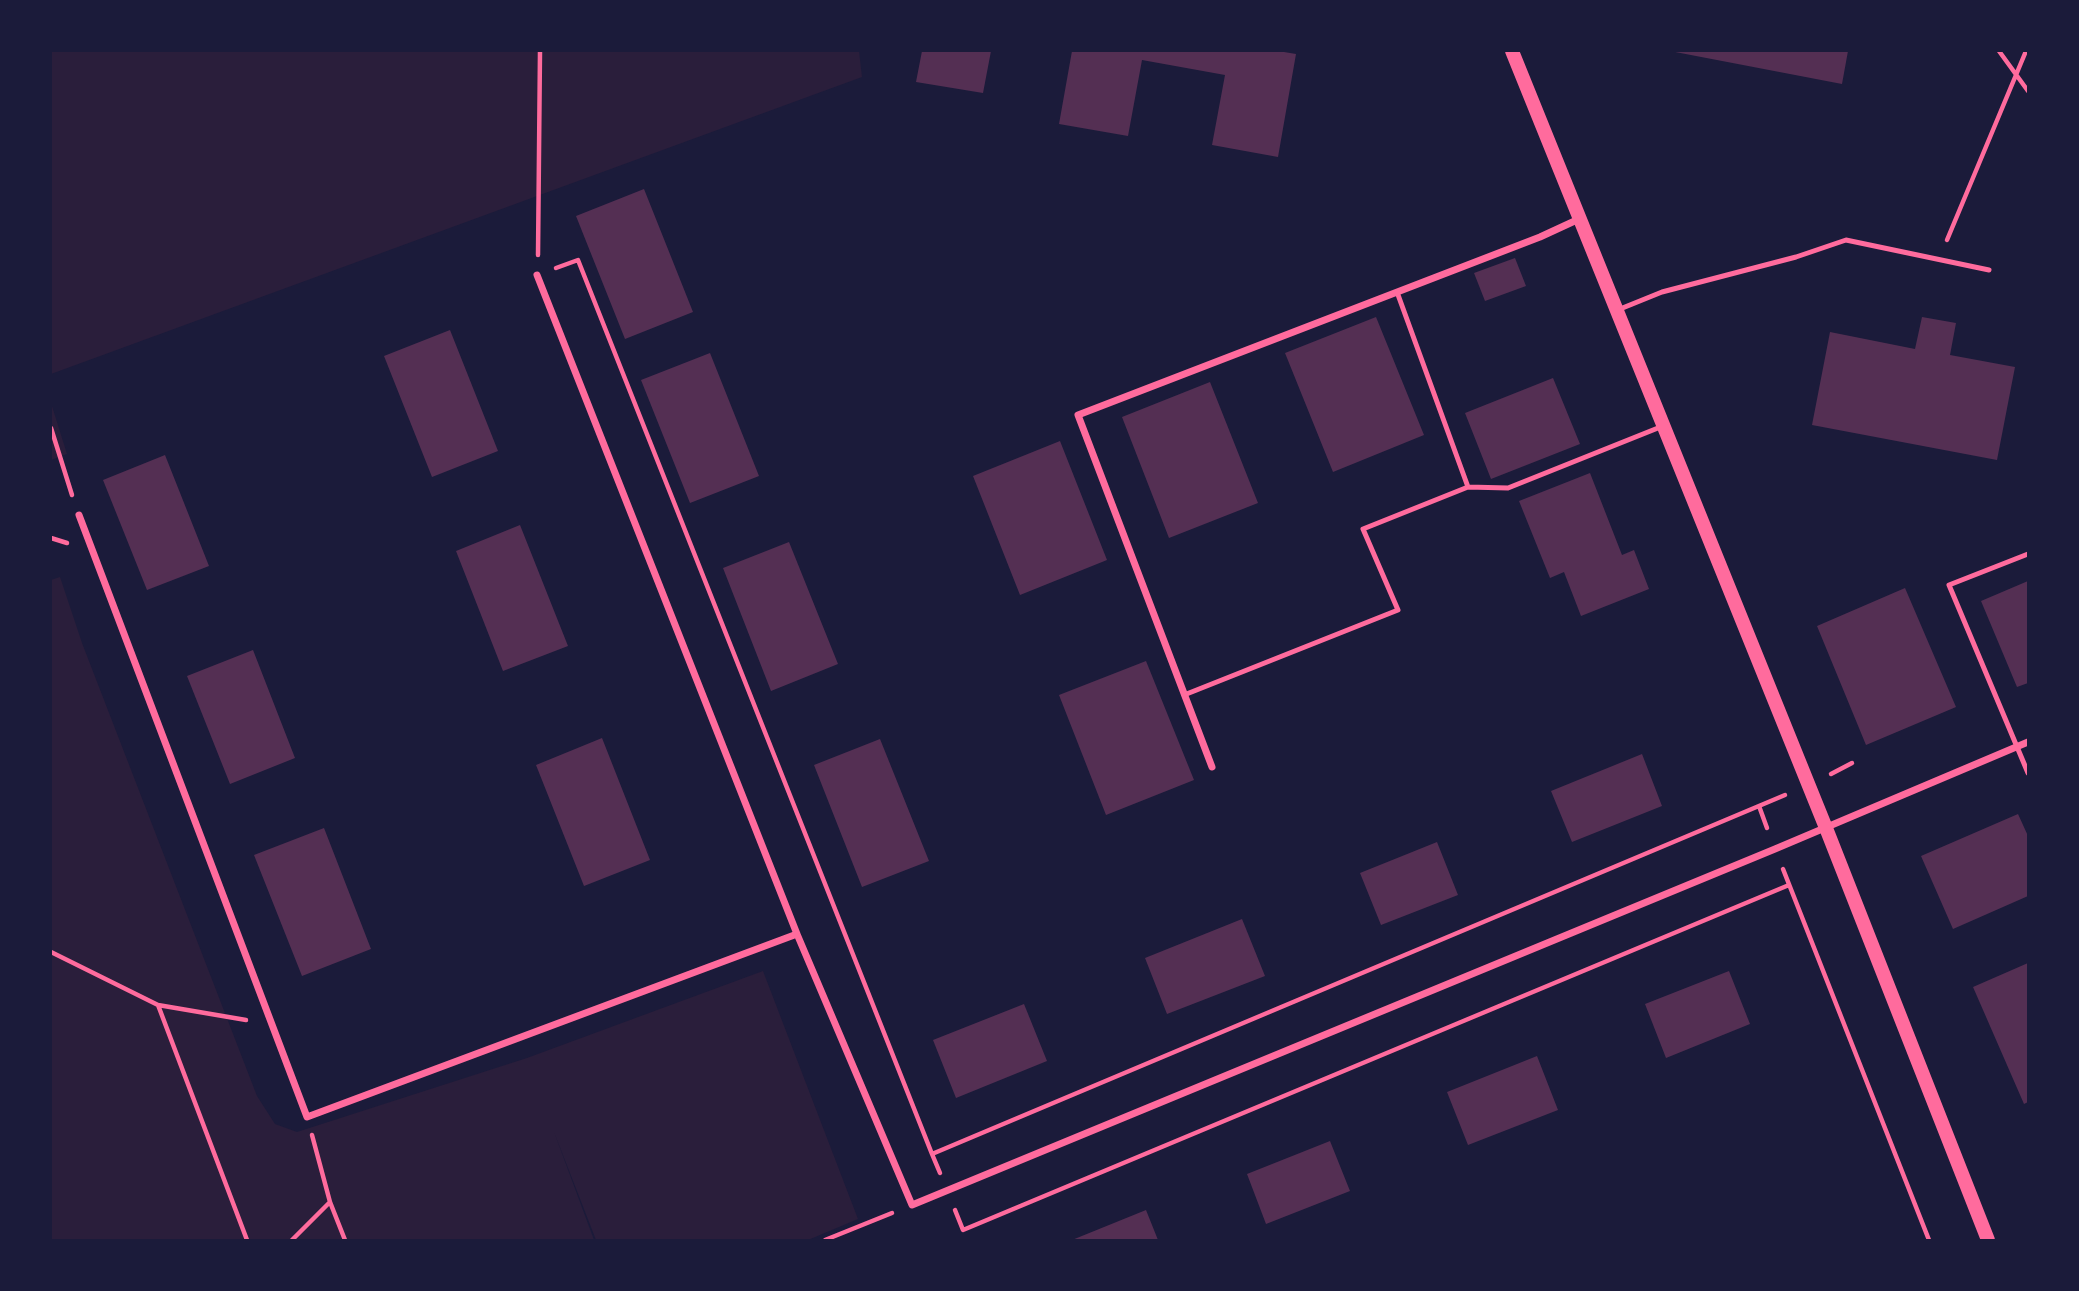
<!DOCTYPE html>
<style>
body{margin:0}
#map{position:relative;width:2079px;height:1291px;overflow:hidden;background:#1b1b3a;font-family:"Nunito Sans",sans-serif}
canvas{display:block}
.frame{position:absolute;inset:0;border:52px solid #1b1b3a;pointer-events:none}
</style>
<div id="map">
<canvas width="2079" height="1291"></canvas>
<div class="frame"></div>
</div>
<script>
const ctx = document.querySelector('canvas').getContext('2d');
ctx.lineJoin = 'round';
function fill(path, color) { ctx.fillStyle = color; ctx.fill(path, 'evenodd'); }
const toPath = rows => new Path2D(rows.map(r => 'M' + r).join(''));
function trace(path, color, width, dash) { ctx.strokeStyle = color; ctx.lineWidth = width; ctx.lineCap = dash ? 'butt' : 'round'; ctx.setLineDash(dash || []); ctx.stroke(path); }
fill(toPath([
 [51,51,859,51,862,77,51,374],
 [51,403,67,454,51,460],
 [60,577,82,643,257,1096,275,1124,297,1132,527,1058,763,971,858,1219,808,1240,596,1240,554,1132,594,1240,51,1240,51,580]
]), '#2a1e3b');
fill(toPath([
 [922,51,991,51,983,93,916,82],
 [1072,51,1278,51,1296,54,1278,157,1212,145,1225,75,1142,60,1128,136,1059,124],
 [1670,51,1848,51,1842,84],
 [644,189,693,312,625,339,576,216],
 [1515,258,1526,286,1485,301,1474,273],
 [1376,317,1424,435,1333,472,1285,353],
 [1922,317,1956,323,1950,355,2015,367,1997,460,1812,425,1830,332,1915,349],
 [450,330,498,451,432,477,384,356],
 [710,353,759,476,690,503,641,380],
 [1553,378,1580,444,1491,479,1465,413],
 [1210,382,1258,503,1169,538,1122,417],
 [1060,441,1107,560,1020,595,973,476],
 [165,455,209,566,147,590,103,480],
 [1590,473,1622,555,1634,550,1649,589,1581,616,1564,572,1550,578,1519,501],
 [520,525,568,646,503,671,456,551],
 [789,542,838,664,771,691,723,568],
 [2028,581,2028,683,2017,687,1981,601],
 [1905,588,1956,707,1866,745,1817,626],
 [253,650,295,758,230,784,187,676],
 [1146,661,1194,780,1106,815,1059,695],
 [602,738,650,860,584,886,536,765],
 [880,739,929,861,862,887,814,765],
 [1642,754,1662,806,1572,842,1551,791],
 [2018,814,2028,836,2028,896,1953,929,1921,856],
 [324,828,371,949,302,976,254,855],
 [1437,842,1458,895,1381,925,1360,873],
 [1242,919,1265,976,1167,1014,1145,958],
 [2028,963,2028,1102,2024,1104,1973,987],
 [1729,971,1750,1024,1666,1058,1645,1004],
 [1024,1004,1047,1061,956,1098,933,1040],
 [1537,1056,1558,1110,1468,1145,1447,1092],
 [1330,1141,1350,1191,1266,1224,1247,1174],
 [1146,1210,1158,1240,1072,1240]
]), '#542f53');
trace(toPath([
 [1999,51,2028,91],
 [1947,240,2026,51],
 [538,255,540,51],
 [556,268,578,260,932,1154,1785,795],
 [51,428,72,495],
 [51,538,67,543],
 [1831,774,1852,763],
 [1759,806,1767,828],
 [1783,869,1929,1240],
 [51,952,158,1005,246,1020],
 [158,1005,247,1240],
 [312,1135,330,1202,345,1240],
 [932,1154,940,1173],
 [955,1210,963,1230,1789,885],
 [292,1240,330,1202],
 [825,1240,892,1213]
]), '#ff6b9d', 4.5);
trace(toPath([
 [1620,309,1662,292,1796,257,1846,240,1989,270],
 [1468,487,1508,488,1663,426],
 [2028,554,1949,585,2028,773],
 [1184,695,1398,610,1363,529,1468,487,1397,292]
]), '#ff6b9d', 5);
trace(toPath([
 [537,275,797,934,912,1205,1775,849,2028,742],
 [79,515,307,1117,797,934],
 [1212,767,1078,415,1540,237,1579,219]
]), '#ff6b9d', 7);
trace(toPath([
 [1512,51,1826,828,1988,1240]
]), '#ff6b9d', 14);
</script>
